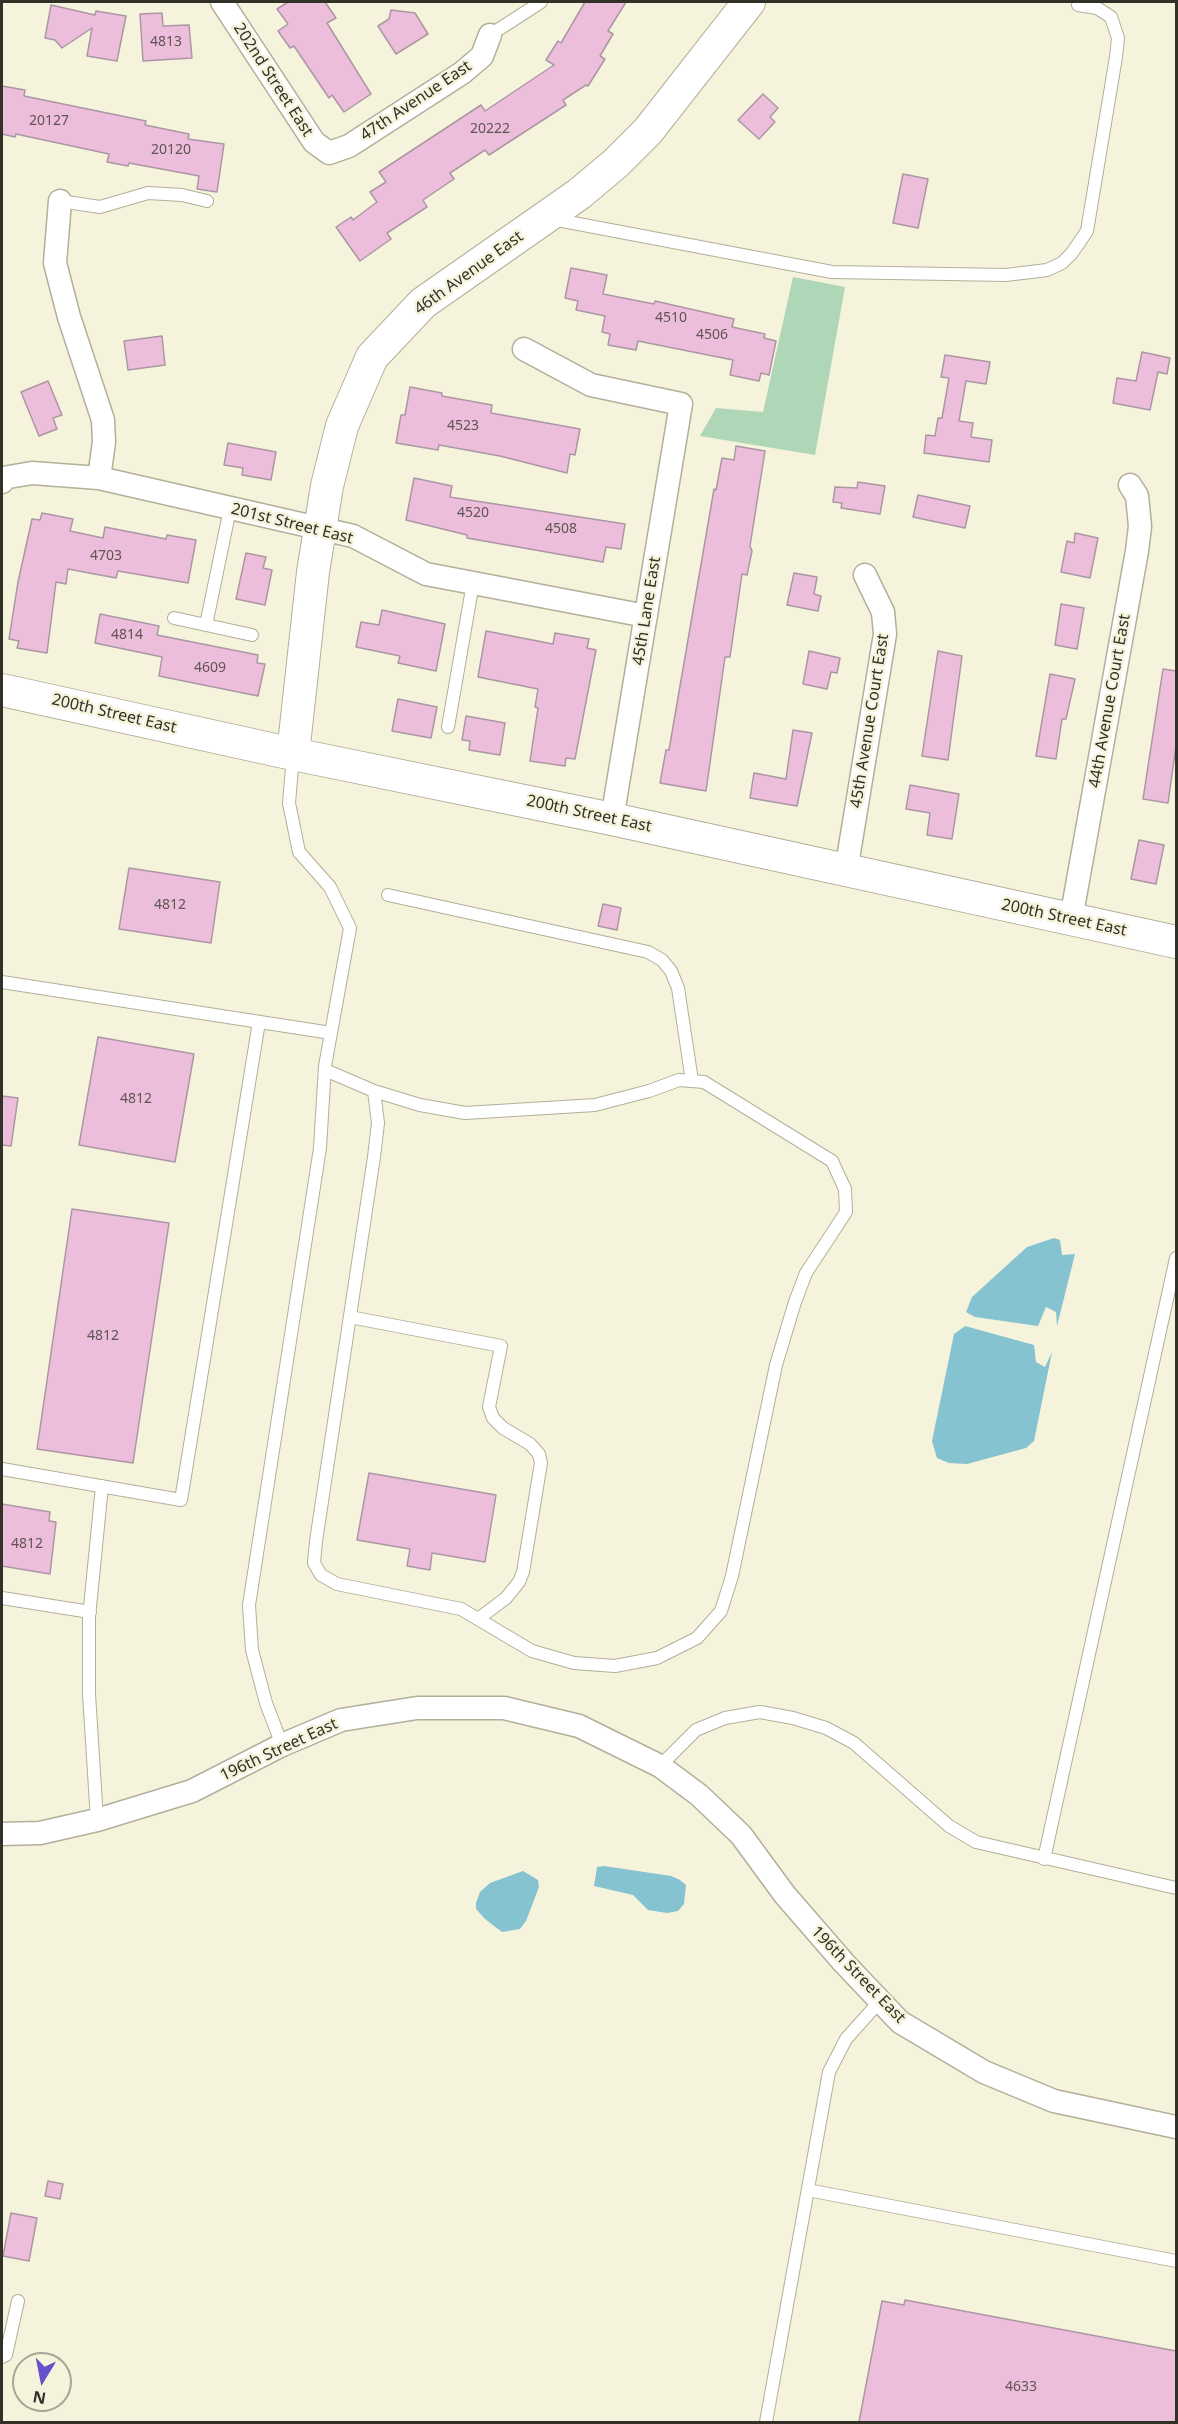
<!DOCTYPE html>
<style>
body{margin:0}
#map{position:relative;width:1178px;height:2424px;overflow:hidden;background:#f6f3dc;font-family:"Noto Sans",sans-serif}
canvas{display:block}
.frame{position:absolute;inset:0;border:3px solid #323128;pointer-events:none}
.north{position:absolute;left:12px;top:2352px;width:60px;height:60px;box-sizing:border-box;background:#f6f3dc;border:2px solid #a8a594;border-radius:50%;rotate:190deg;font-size:16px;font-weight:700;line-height:24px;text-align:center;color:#323128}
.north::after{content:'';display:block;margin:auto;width:21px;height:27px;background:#6551ca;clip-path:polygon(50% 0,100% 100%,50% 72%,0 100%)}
</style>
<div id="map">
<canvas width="1178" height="2424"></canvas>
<div class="frame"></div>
<div class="north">N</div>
</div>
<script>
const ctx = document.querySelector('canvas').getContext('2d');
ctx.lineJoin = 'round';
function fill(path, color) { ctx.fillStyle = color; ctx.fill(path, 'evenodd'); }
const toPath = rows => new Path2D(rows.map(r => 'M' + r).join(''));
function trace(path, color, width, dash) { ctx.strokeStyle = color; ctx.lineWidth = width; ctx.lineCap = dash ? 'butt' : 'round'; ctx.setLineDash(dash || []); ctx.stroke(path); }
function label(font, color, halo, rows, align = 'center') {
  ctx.font = font + ' "Noto Sans",sans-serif'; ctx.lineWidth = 5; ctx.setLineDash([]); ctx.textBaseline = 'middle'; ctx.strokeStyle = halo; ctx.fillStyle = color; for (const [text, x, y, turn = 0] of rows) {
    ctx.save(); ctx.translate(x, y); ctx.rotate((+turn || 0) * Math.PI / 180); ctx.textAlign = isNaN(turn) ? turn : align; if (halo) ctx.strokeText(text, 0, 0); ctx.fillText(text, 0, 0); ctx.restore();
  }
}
fill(toPath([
 [793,277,845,287,815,455,700,436,716,408,763,412]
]), '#b0d6b8');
fill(toPath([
 [1054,1238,1060,1240,1062,1255,1075,1254,1057,1326,1056,1312,1046,1307,1038,1326,975,1317,966,1312,972,1297,1027,1247],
 [965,1326,1034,1345,1036,1362,1045,1367,1052,1352,1034,1441,1026,1448,967,1464,949,1463,937,1458,932,1441,954,1334],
 [604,1866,671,1876,680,1880,686,1885,684,1904,678,1911,667,1913,648,1910,633,1895,594,1886,597,1867],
 [523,1871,538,1880,539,1887,526,1921,520,1929,502,1932,485,1919,476,1909,476,1903,480,1892,490,1883]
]), '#85c3d0');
const building = toPath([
 [288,2,325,2,336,18,327,23,371,94,344,112,332,95,329,98,294,46,290,48,278,31,288,24,277,9,288,2],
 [585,2,626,2,608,31,613,34,600,56,605,59,588,86,586,85,563,100,566,105,489,155,485,150,450,173,454,179,423,200,427,207,387,233,391,239,360,261,336,227,351,217,353,220,377,202,370,192,386,182,379,172,481,105,485,111,554,65,546,60,558,41,561,43,585,2],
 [51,5,95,15,96,11,126,16,117,61,87,56,92,28,62,48,55,40,45,38,51,5],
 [391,10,415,13,428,34,396,54,378,26,389,19,391,10],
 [162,13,163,26,189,25,192,58,143,61,140,14,162,13],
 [2,86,25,90,24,96,146,121,145,125,189,134,188,139,224,144,217,192,197,189,199,176,129,163,128,166,107,162,109,154,16,134,15,137,2,134,2,86],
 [763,94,778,108,770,117,775,122,759,139,738,120,763,94],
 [903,174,928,179,918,228,893,223,903,174],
 [571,268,607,275,603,294,654,304,655,301,734,319,732,327,765,334,764,338,776,341,769,375,761,373,759,381,730,375,733,360,638,341,636,350,608,345,610,334,602,332,605,316,576,310,578,301,565,298,571,268],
 [162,336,165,365,128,370,124,341,162,336],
 [1142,352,1170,358,1167,374,1158,372,1150,410,1113,403,1117,378,1136,381,1142,352],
 [945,355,990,362,986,384,966,381,959,421,973,423,971,437,992,440,989,462,924,453,926,435,935,436,938,418,942,418,949,378,941,377,945,355],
 [48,381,62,415,53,418,57,429,39,436,21,392,48,381],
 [410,387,442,393,442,396,492,405,491,413,580,429,575,455,570,454,567,473,500,456,439,445,438,450,396,443,401,415,405,415,410,387],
 [228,443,276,452,271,480,242,475,243,468,224,465,228,443],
 [736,446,765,451,750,546,752,551,747,575,742,574,730,657,725,657,706,791,660,783,666,750,669,750,714,489,716,490,722,458,734,460,736,446],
 [414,478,452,486,450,497,625,524,621,549,606,547,603,562,467,538,467,535,406,520,414,478],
 [858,482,885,486,880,514,841,508,842,503,833,502,835,487,857,488,858,482],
 [918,495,970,506,965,528,913,517,918,495],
 [42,513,73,519,70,531,103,538,105,527,166,539,167,535,196,540,188,583,118,571,116,578,68,569,66,584,56,582,47,653,17,648,19,641,9,639,18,582,32,519,40,520,42,513],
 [1075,533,1098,538,1090,578,1061,572,1067,541,1074,543,1075,533],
 [246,553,266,557,263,568,272,570,265,605,236,599,246,553],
 [794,573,817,577,814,594,821,596,818,611,787,605,794,573],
 [1061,604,1084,608,1077,649,1055,645,1061,604],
 [382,610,445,624,436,671,398,663,400,656,356,647,361,622,379,625,382,610],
 [100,614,159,626,157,635,258,655,257,663,265,664,258,696,159,676,162,657,95,643,100,614],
 [486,631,553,644,555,633,589,639,587,648,596,650,575,759,566,758,565,766,530,761,538,708,535,707,538,689,478,677,486,631],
 [809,651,840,658,837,673,831,672,827,689,803,684,809,651],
 [938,651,962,656,948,760,922,756,938,651],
 [1163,669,1176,671,1176,746,1168,803,1143,799,1163,669],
 [1050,674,1075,679,1066,719,1062,719,1056,759,1036,756,1050,674],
 [398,699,437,707,431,738,392,731,398,699],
 [466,716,505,723,500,755,469,750,470,741,462,740,466,716],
 [793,730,812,733,797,806,750,798,754,773,786,779,793,730],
 [910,785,959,794,952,839,927,835,930,813,906,809,910,785],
 [1139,840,1164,845,1156,884,1131,879,1139,840],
 [129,868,220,882,211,943,119,929,129,868],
 [603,904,621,908,617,930,598,926,603,904],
 [98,1037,194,1054,175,1162,79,1145,98,1037],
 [2,1096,18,1098,11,1146,2,1145,2,1096],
 [72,1209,169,1223,133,1463,37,1449,72,1209],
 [369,1473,496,1495,485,1562,432,1553,430,1570,407,1566,410,1549,357,1540,369,1473],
 [2,1504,50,1512,49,1521,56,1522,50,1574,2,1566,2,1504],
 [48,2181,63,2184,60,2199,45,2196,48,2181],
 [11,2213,37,2218,29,2261,3,2256,11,2213],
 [905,2300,1176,2351,1176,2422,859,2422,882,2301,904,2305,905,2300]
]);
fill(building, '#edbedb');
trace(building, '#ab97a3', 1.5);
const lane = toPath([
 [490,35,541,2],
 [60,201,100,207,148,193,182,195,207,201],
 [552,219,832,272,1006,275,1047,270,1062,263,1072,253,1087,231,1116,57,1118,38,1111,17,1097,8,1078,5],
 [174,618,252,635],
 [206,625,230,509],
 [448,727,473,583],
 [388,895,648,952,662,960,671,971,678,988,692,1081],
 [2,982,331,1033],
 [325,1070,374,1091,420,1105,465,1113,595,1105,649,1091,679,1080,704,1082,832,1161,845,1189,846,1212,806,1273,795,1302,776,1365,732,1576,721,1611,697,1638,657,1658,615,1666,574,1663,532,1651,461,1609,337,1584,321,1575,314,1563,316,1541,374,1157,378,1123,374,1091],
 [350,1317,501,1346,489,1407,493,1418,503,1428,530,1444,539,1454,541,1463,523,1572,519,1582,506,1598,478,1619],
 [2,1469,181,1500,259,1022],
 [2,1598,90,1612],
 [282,1745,266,1703,252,1650,249,1605,320,1148,325,1066,350,928,330,887,299,852,289,803,293,756],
 [660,1766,696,1730,725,1718,760,1712,793,1718,826,1728,854,1743,949,1826,976,1842,1176,1888],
 [97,1820,89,1694,89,1617,102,1486],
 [1044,1859,1176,1258],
 [808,2190,1176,2261],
 [2,2357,6,2355,18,2301],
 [766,2422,829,2072,846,2039,880,2001]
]);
const street = toPath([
 [222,2,314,142,329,153,349,146,462,73,482,56,490,35],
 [60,201,55,263,69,317,103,420,104,442,99,478],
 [524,349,591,385,681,404,612,819],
 [2,482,3,478,32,473,99,478,353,536,426,574,646,616],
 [846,871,885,634,883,612,865,575],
 [1071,919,1137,551,1140,526,1137,496,1130,485],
 [2,1834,40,1833,97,1820,192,1791,282,1745,341,1720,417,1708,504,1708,579,1726,660,1766,699,1795,741,1835,785,1895,844,1963,900,2022,984,2072,1054,2101,1176,2127]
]);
const secondary = toPath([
 [2,690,293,754,612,819,1176,942],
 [293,754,313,572,327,486,342,426,372,357,423,303,579,194,616,163,648,131,749,2]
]);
trace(lane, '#b2af9a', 14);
trace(street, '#b2af9a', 25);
trace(secondary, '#b2af9a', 34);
trace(lane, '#fff', 12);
trace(street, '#fff', 22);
trace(secondary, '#fff', 32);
label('14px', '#615455', null, [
 ["4813",166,42],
 ["20127",49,121],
 ["20222",490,129],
 ["20120",171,150],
 ["4510",671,318],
 ["4506",712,335],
 ["4523",463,426],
 ["4520",473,513],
 ["4508",561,529],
 ["4703",106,556],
 ["4814",127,635],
 ["4609",210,668],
 ["4812",170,905],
 ["4812",136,1099],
 ["4812",103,1336],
 ["4812",27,1544],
 ["4633",1021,2387]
]);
label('16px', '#323128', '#f6f3dc', [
 ["202nd Street East",273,80,57],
 ["47th Avenue East",416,101,-34],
 ["46th Avenue East",469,273,-36],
 ["201st Street East",292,524,14],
 ["45th Lane East",647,611,-81],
 ["44th Avenue Court East",1110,701,-80],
 ["200th Street East",114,714,13],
 ["45th Avenue Court East",870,721,-81],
 ["200th Street East",589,814,12],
 ["200th Street East",1064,918,12],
 ["196th Street East",279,1750,-25],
 ["196th Street East",858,1975,46]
]);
</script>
